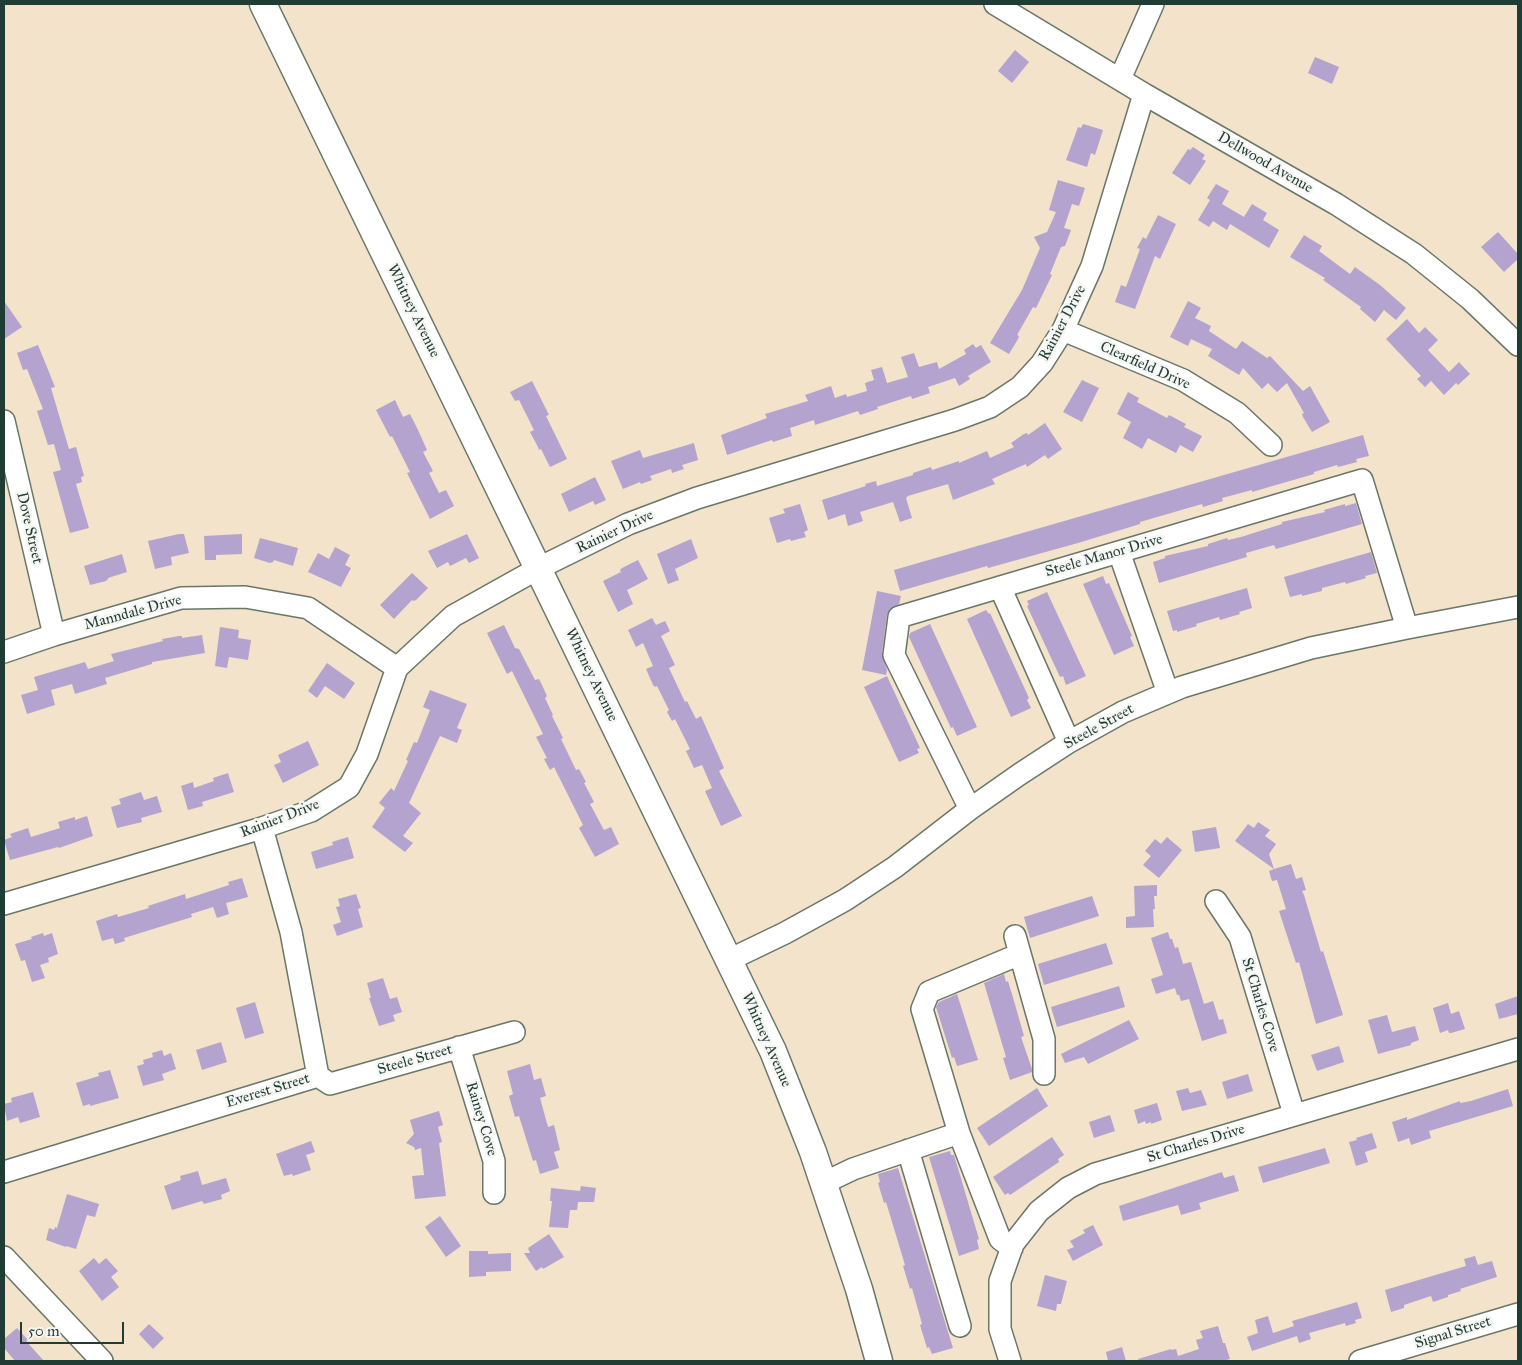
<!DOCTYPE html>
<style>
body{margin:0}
#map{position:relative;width:1522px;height:1365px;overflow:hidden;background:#f2e3ca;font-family:"IM FELL Great Primer",serif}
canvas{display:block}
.frame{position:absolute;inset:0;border:5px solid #1f3d34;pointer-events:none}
.scale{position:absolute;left:20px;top:1322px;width:104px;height:22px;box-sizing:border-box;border:2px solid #1f3d34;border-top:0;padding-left:6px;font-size:15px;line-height:18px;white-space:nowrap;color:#1f3d34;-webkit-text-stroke:4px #f6f6f2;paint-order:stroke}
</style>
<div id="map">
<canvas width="1522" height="1365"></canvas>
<div class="frame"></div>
<div class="scale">50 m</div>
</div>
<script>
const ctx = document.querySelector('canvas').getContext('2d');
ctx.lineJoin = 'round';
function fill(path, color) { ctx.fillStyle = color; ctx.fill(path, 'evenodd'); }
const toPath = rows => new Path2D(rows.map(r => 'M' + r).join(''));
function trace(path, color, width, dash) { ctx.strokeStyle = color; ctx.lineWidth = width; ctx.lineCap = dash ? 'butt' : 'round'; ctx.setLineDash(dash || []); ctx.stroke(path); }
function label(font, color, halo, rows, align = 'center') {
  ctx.font = font + ' "IM FELL Great Primer",serif'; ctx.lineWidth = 5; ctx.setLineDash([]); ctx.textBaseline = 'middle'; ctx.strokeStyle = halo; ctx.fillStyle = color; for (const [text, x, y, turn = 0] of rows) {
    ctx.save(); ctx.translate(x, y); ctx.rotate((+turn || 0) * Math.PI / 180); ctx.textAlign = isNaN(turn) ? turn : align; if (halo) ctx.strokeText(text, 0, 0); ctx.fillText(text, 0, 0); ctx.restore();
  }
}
fill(toPath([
 [1015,50,1029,62,1012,83,998,71],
 [1315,57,1339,67,1332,84,1308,73],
 [1083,124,1103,130,1095,155,1091,153,1087,167,1066,160,1078,127,1081,128],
 [1193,147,1205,155,1202,159,1206,161,1190,185,1172,173,1188,149,1190,150],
 [1058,180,1085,188,1079,206,1072,204,1064,228,1071,230,1065,246,1061,247,1050,274,1052,275,1036,308,1033,307,1017,335,1019,336,1018,339,1009,354,990,343,1022,290,1040,248,1034,237,1047,232,1056,212,1049,210],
 [1216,184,1229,191,1222,204,1244,217,1252,204,1267,213,1263,220,1279,230,1269,248,1230,224,1227,230,1213,221,1209,227,1198,220,1210,200,1207,198],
 [1158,215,1176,224,1160,259,1155,256,1135,309,1115,302,1121,285,1126,287,1140,249,1137,248,1143,237,1146,239],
 [1498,232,1518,254,1518,259,1504,272,1481,247],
 [1304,235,1322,246,1319,251,1350,274,1355,267,1380,285,1406,308,1396,320,1384,310,1375,322,1360,309,1361,307,1323,280,1325,278,1290,257],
 [4,301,22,327,4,339],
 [1188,301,1201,308,1195,318,1211,326,1209,331,1236,349,1242,341,1267,358,1270,356,1303,391,1310,386,1330,422,1312,432,1303,417,1302,414,1304,413,1287,383,1277,392,1268,383,1262,389,1243,368,1239,375,1208,356,1212,349,1191,339,1188,346,1170,337],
 [1407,319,1419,333,1425,327,1438,340,1428,350,1449,372,1459,362,1470,374,1458,385,1456,383,1444,395,1431,381,1425,387,1417,379,1421,376,1386,339],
 [973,344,976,348,981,345,991,362,968,376,970,379,959,386,955,378,928,387,930,393,912,399,911,396,877,407,878,409,860,415,858,411,815,425,814,420,790,428,792,436,773,442,772,440,727,455,721,435,767,418,765,414,808,401,805,395,831,386,835,398,846,394,847,397,867,391,865,383,874,380,871,370,882,367,887,383,908,377,901,357,914,353,919,367,937,362,939,369,966,354,964,350],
 [38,345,55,387,51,388,69,449,76,447,84,476,81,477,82,482,76,484,89,528,70,533,53,472,61,470,54,444,48,445,37,411,43,409,27,369,23,370,17,353],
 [1082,380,1099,388,1082,422,1063,412],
 [532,381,549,415,546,416,567,459,550,467,541,449,539,450,538,447,530,432,534,430,519,400,515,401,510,392],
 [1128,392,1139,398,1137,402,1167,418,1169,415,1186,424,1184,427,1202,436,1193,452,1180,445,1176,453,1148,438,1142,449,1123,438,1131,422,1117,414],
 [395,400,403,417,410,414,418,430,427,450,423,452,433,471,429,473,439,493,446,490,454,506,430,519,407,473,410,472,392,436,390,437,376,410],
 [1045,423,1062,449,1048,459,1045,455,1027,467,1026,464,992,479,995,484,953,500,948,484,908,496,906,498,912,518,900,522,893,502,860,512,863,521,848,526,845,514,828,520,822,500,866,486,865,484,876,481,877,486,913,475,913,473,931,467,932,470,959,461,959,463,987,451,990,458,1014,447,1011,443,1024,434,1027,433,1028,435],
 [1363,435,1369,456,1356,459,1357,462,1338,467,1337,465,1314,472,1314,474,1252,492,1252,490,1222,498,1223,501,1203,507,1202,504,1140,522,1140,524,1078,543,988,568,987,566,900,591,894,570],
 [694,443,698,460,682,465,684,469,672,473,671,469,650,476,652,480,641,484,640,482,623,489,611,461,640,450,643,458],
 [595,477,606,500,595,505,593,501,569,512,561,494],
 [1356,503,1362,524,1276,549,1274,545,1246,553,1247,557,1159,583,1153,562,1165,558,1165,556,1208,546,1208,544,1227,538,1228,540,1241,537,1282,524,1282,522,1325,512,1324,510,1345,504,1345,506],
 [800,504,808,530,804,532,806,537,791,541,790,539,777,543,769,518,785,513,783,509],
 [179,534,184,534,189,553,171,557,172,565,155,569,148,541],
 [242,534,242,554,216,555,216,560,205,560,204,536],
 [467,534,479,558,469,563,466,558,450,566,448,562,437,568,428,551],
 [260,538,298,548,293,566,274,560,273,562,270,563,254,558],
 [691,539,698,558,675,569,679,580,668,584,657,554],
 [335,547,350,555,345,565,351,568,341,587,308,572,318,553,329,559],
 [1371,552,1377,573,1365,576,1366,578,1346,584,1345,582,1322,588,1322,591,1302,596,1302,594,1290,597,1284,577],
 [122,554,127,572,108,578,108,579,106,581,90,585,84,566],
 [638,560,648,579,627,590,633,604,618,612,603,581,621,572,620,570,622,568],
 [412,573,428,588,416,600,413,601,412,600,394,619,380,605],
 [1103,576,1106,584,1109,583,1132,636,1130,637,1134,646,1114,655,1083,584],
 [1247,588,1252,608,1239,612,1240,614,1220,620,1219,617,1196,624,1197,626,1177,632,1177,630,1173,631,1167,611],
 [877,591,901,596,899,604,890,609,887,615,882,653,887,670,886,675,862,670],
 [1047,592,1086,676,1066,685,1063,676,1060,677,1027,606,1029,605,1027,601],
 [986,610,989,614,990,613,1029,698,1027,700,1031,708,1011,717,967,619],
 [652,618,656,625,665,621,670,631,661,636,675,665,669,668,685,702,687,701,696,719,701,716,724,768,719,771,742,816,721,826,705,791,712,788,702,765,694,768,686,751,690,749,675,719,672,721,667,712,669,710,657,686,655,687,653,685,646,669,653,666,643,643,636,647,628,630],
 [930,624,977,727,957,736,953,727,951,728,909,637,910,633],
 [504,625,515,648,519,649,535,680,539,679,542,685,547,696,545,698,553,715,552,716,563,738,561,739,576,770,579,769,586,782,584,783,594,802,590,804,604,830,611,827,619,844,595,857,579,828,583,825,554,767,550,770,544,759,547,758,536,737,543,734,512,671,507,674,487,633],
 [220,627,239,630,238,638,251,640,248,660,229,657,227,668,215,666],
 [202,635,205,653,152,662,152,664,105,678,107,684,75,694,72,684,51,690,55,705,27,714,21,695,38,690,34,677,85,662,88,669,114,661,111,654,163,641,162,639,179,636,182,636,182,638],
 [327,663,355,683,344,699,325,686,317,698,308,691],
 [887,676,920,748,917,749,919,753,899,762,864,687],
 [430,690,467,704,457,728,462,730,457,743,440,736,409,803,421,813,403,836,413,843,405,852,372,827,385,808,379,803,391,788,394,791,408,761,406,760,414,742,417,743,430,710,423,707],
 [308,741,319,765,283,783,274,765,281,762,278,755],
 [228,773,234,792,202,802,203,806,188,810,181,786,193,782,194,788,214,781,213,778],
 [141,792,144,800,157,796,162,812,141,818,142,822,117,828,111,807,121,804,119,799],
 [87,816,93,836,59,848,58,847,10,860,4,840,12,837,10,834,28,828,31,837,60,828,58,822,75,817,75,820],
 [1258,822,1270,830,1265,836,1276,844,1269,854,1274,869,1291,864,1296,879,1302,877,1306,890,1302,891,1304,895,1321,952,1323,951,1343,1015,1316,1024,1299,962,1296,963,1279,911,1286,909,1277,880,1272,881,1269,871,1274,869,1235,841,1248,824,1254,828],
 [1216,827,1220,848,1195,852,1192,831],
 [348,837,354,858,316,869,311,852,333,845,332,842],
 [1167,837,1182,850,1159,878,1143,865,1151,856,1145,851,1155,839,1161,844],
 [242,878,248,897,226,903,229,914,217,918,213,907,191,914,192,917,124,938,125,941,115,944,113,938,102,941,96,921,117,914,118,917,149,908,148,906,185,894,186,899,229,885,228,882],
 [1157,885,1157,896,1154,896,1155,909,1153,909,1154,927,1126,928,1126,917,1135,916,1134,886],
 [356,894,361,908,358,909,363,927,337,936,333,925,341,922,336,907,340,906,338,899],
 [1092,896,1099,916,1030,938,1024,917],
 [1168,932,1170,939,1172,939,1175,948,1178,947,1183,964,1191,962,1204,1004,1213,1001,1219,1020,1223,1019,1227,1033,1202,1041,1189,999,1181,1001,1179,995,1177,995,1175,988,1156,994,1151,979,1163,975,1151,938],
 [43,933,44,936,52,933,58,954,48,958,49,962,40,965,45,978,32,982,25,960,21,961,15,944,32,939,31,937],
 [1106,943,1113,964,1044,985,1038,964],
 [1004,974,1006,982,1008,981,1014,1001,1024,1036,1021,1037,1032,1069,1032,1072,1010,1080,1003,1058,1006,1057,984,983],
 [383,978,390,999,397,997,402,1012,393,1015,395,1021,379,1026,369,998,371,998,367,983],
 [1119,986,1125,1007,1057,1027,1051,1007],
 [957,994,978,1060,957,1066,954,1057,952,1058,936,1007,939,1002],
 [1518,996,1518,1014,1499,1019,1495,1004],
 [255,1002,264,1033,245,1039,236,1008],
 [1448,1003,1451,1014,1459,1011,1465,1029,1451,1033,1449,1033,1448,1030,1440,1033,1433,1008],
 [1387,1015,1392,1032,1415,1026,1419,1040,1411,1043,1411,1045,1378,1054,1368,1020],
 [1129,1020,1139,1039,1088,1064,1084,1057,1065,1063,1061,1054],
 [221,1042,227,1062,202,1070,196,1050],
 [1339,1046,1344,1062,1317,1071,1311,1055],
 [162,1050,164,1056,171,1053,176,1069,162,1074,164,1080,143,1086,137,1066,144,1064,143,1060,153,1057,152,1053],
 [530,1064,534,1080,541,1078,546,1096,540,1098,548,1127,554,1125,560,1150,554,1152,559,1168,540,1174,536,1160,533,1161,519,1116,515,1117,509,1096,513,1094,507,1071],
 [110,1070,119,1098,90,1106,90,1104,83,1106,76,1083,99,1076,98,1073],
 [1248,1074,1253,1091,1227,1099,1222,1082],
 [1037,1088,1048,1106,989,1146,977,1128],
 [1188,1088,1190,1093,1201,1090,1207,1105,1182,1111,1176,1091],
 [1508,1089,1513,1106,1429,1131,1431,1138,1411,1145,1409,1138,1398,1142,1392,1122,1407,1117,1407,1120,1460,1101,1460,1103,1471,1101],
 [33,1092,40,1117,20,1123,18,1117,7,1121,4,1104,12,1102,11,1098],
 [1157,1103,1162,1120,1151,1124,1151,1122,1146,1124,1145,1121,1138,1124,1134,1110],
 [439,1111,443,1125,438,1127,442,1142,439,1143,446,1196,415,1199,412,1176,424,1175,421,1148,415,1150,414,1147,406,1143,414,1134,410,1120],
 [1110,1115,1115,1131,1094,1138,1089,1122],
 [1372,1133,1377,1148,1365,1152,1368,1162,1356,1166,1349,1142,1357,1140,1356,1138],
 [1052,1137,1064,1155,1058,1159,1059,1162,1010,1195,1008,1193,1005,1195,993,1177],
 [311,1141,315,1152,306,1155,311,1170,293,1176,292,1174,284,1176,276,1154],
 [1325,1148,1330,1163,1263,1183,1258,1167],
 [950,1151,951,1155,954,1155,979,1239,977,1240,979,1249,959,1256,929,1157],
 [898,1168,953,1348,932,1354,929,1347,927,1348,920,1325,922,1324,912,1288,910,1289,903,1266,905,1265,886,1202,884,1203,878,1183,880,1182,878,1174],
 [198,1171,202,1185,226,1178,230,1191,221,1195,222,1199,204,1204,202,1201,172,1210,164,1186,181,1180,180,1176],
 [1222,1172,1224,1178,1234,1175,1239,1191,1199,1203,1201,1209,1181,1215,1178,1205,1123,1221,1119,1206],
 [581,1186,596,1188,594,1202,578,1202,577,1210,570,1210,568,1228,549,1227,552,1201,550,1201,551,1188,580,1191],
 [67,1194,99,1204,95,1217,87,1215,76,1249,66,1246,66,1247,46,1240,49,1228,54,1230,55,1227,57,1228],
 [440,1216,461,1246,446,1257,425,1227],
 [1093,1225,1103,1245,1073,1261,1067,1250,1074,1247,1070,1241,1085,1233,1083,1230],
 [549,1234,564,1257,543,1269,542,1267,536,1271,524,1253,530,1253,528,1248],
 [469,1251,488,1251,488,1254,511,1253,511,1271,486,1272,486,1276,469,1277],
 [1475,1256,1478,1265,1492,1261,1497,1277,1460,1289,1461,1291,1448,1295,1448,1297,1433,1302,1431,1296,1404,1305,1404,1308,1391,1312,1385,1290,1466,1266,1464,1259],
 [94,1258,99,1264,106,1258,118,1271,111,1277,119,1287,102,1301,79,1271],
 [1045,1275,1067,1281,1061,1304,1057,1304,1056,1311,1037,1306],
 [1357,1302,1362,1318,1355,1320,1356,1323,1346,1326,1345,1323,1338,1325,1309,1333,1311,1339,1299,1343,1297,1336,1252,1351,1247,1337,1258,1333,1255,1320,1268,1316,1273,1333,1294,1326,1292,1321],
 [149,1324,164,1338,153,1349,139,1334],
 [1218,1326,1223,1343,1225,1343,1230,1359,1222,1361,1139,1361,1138,1359,1171,1349,1171,1350,1176,1349,1178,1356,1199,1349,1196,1340,1203,1338,1200,1331],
 [17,1328,28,1340,26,1341,44,1361,15,1361,4,1348,4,1339],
 [1122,1347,1126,1361,1108,1361,1106,1352]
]), '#b3a3ce');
const minor = toPath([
 [995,4,1144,94,1336,204,1414,254,1470,299,1518,345],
 [1120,79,1153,4],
 [1063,330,1183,380,1237,413,1271,445],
 [4,421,54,635],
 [1119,552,1168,693],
 [1000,587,1069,742],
 [4,652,54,635,181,598,245,597,308,608,397,668],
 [970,809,894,655,899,617,1362,480,1407,628],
 [262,828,291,932,318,1076],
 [1216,901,1240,937,1294,1114],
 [4,904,262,828,311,811,349,787,367,754,397,668,453,616,539,568,628,524,697,498,955,420,990,407,1020,387,1042,363,1063,330,1092,266,1144,94],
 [1015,936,1044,1039,1044,1074],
 [729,960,785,933,845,900,895,867,970,809,1020,774,1069,742,1123,712,1182,687,1311,648,1407,628,1518,607],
 [459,1047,494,1161,494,1193],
 [318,1076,330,1084,514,1032],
 [959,1133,922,1009,929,992,1020,954],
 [908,1150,960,1326],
 [4,1172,318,1076],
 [824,1183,853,1169,959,1133,1000,1239,1012,1248],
 [4,1257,102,1361],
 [1010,1361,1000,1329,1000,1281,1013,1244,1039,1211,1068,1188,1095,1174,1518,1049],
 [1360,1361,1518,1314]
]);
const major = toPath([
 [263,4,773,1051,813,1152,859,1289,879,1361]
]);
trace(minor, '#697768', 24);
trace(major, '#697768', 29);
trace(minor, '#fff', 21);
trace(major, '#fff', 26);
label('15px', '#1f3d34', '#f6f6f2', [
 ["Dellwood Avenue",1265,163,30],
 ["Whitney Avenue",413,311,64],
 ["Rainier Drive",1063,323,-62],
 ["Clearfield Drive",1145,366,24],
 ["Dove Street",29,528,77],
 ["Rainier Drive",615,532,-25],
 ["Steele Manor Drive",1104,556,-16],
 ["Manndale Drive",133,613,-15],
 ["Whitney Avenue",591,675,64],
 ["Steele Street",1099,727,-29],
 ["Rainier Drive",280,819,-21],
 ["St Charles Cove",1260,1005,73],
 ["Whitney Avenue",766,1040,66],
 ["Steele Street",415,1060,-16],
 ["Everest Street",268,1091,-17],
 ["Rainey Cove",481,1119,73],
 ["St Charles Drive",1196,1144,-17],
 ["Signal Street",1453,1333,-17]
]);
</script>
